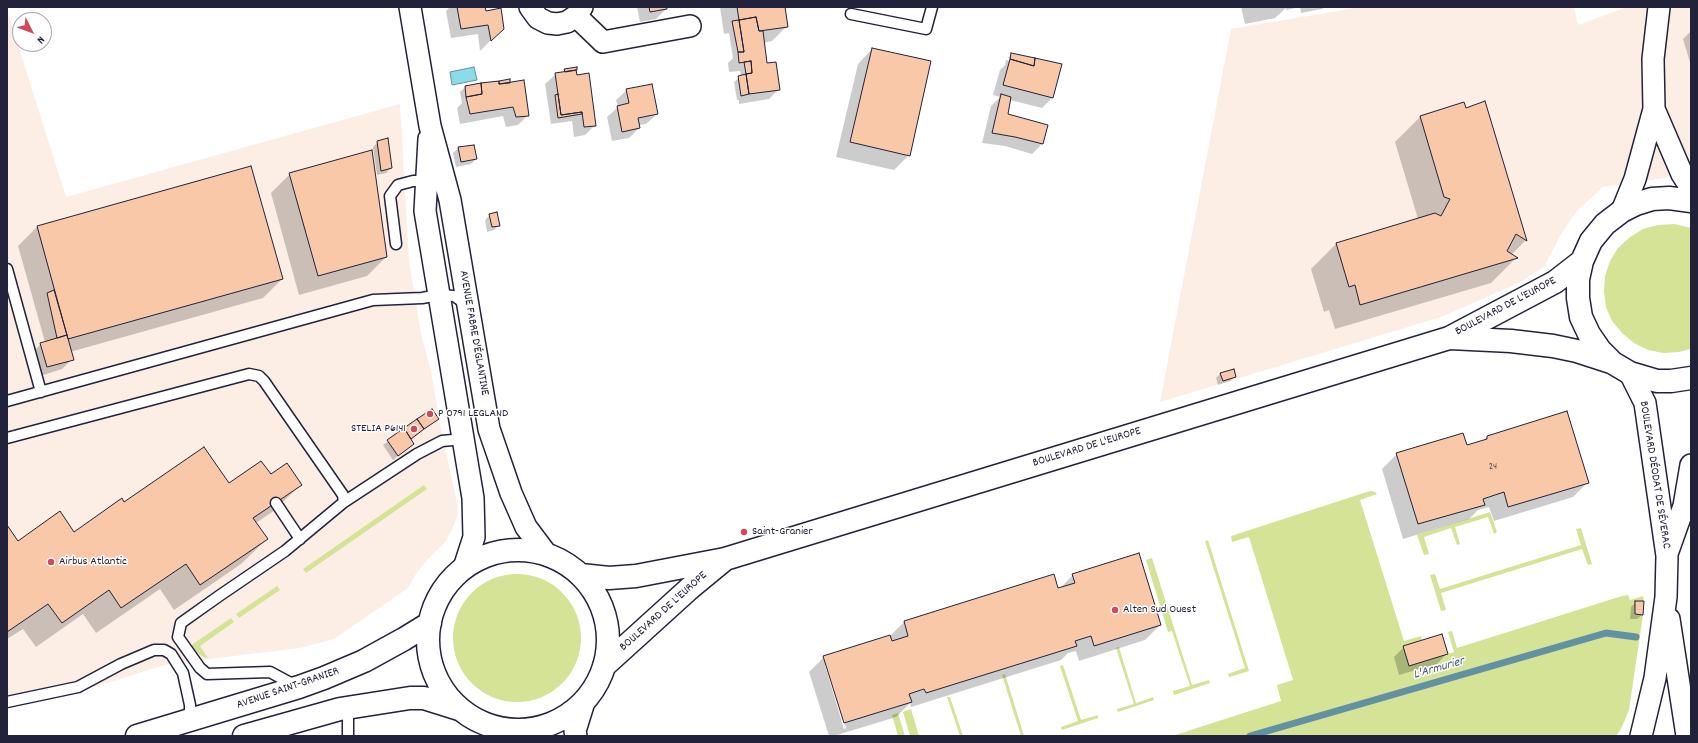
<!DOCTYPE html>
<meta charset="utf-8">
<style>
body{margin:0}
#map{position:relative;width:1698px;height:743px;overflow:hidden;background:#fff;font-family:Dekko,sans-serif}
canvas{display:block}
.frame{position:absolute;inset:0;border:8px solid #22223b;pointer-events:none}
.north{position:absolute;left:12px;top:12px;width:40px;height:40px;box-sizing:border-box;background:#fff;border:1px solid #a7a7b1;border-radius:50%;rotate:132deg;font-size:11px;font-weight:700;line-height:16px;text-align:center;color:#22223b}
.north::after{content:'';display:block;margin:auto;width:14px;height:18px;background:#d1495b;clip-path:polygon(50% 0,100% 100%,50% 72%,0 100%)}
</style>
<div id="map">
<canvas width="1698" height="743"></canvas>
<div class="frame"></div>
<div class="north">N</div>
</div>
<script>
const ctx = document.querySelector('canvas').getContext('2d');
ctx.lineJoin = 'round';
function fill(path, color) { ctx.fillStyle = color; ctx.fill(path, 'evenodd'); }
const toPath = rows => new Path2D(rows.map(r => 'M' + r).join(''));
function trace(path, color, width, dash) { ctx.strokeStyle = color; ctx.lineWidth = width; ctx.lineCap = dash ? 'butt' : 'round'; ctx.setLineDash(dash || []); ctx.stroke(path); }
function label(font, color, halo, rows, align = 'center') {
  ctx.font = font + ' Dekko,sans-serif'; ctx.lineWidth = 3; ctx.setLineDash([]); ctx.textBaseline = 'middle'; ctx.strokeStyle = halo; ctx.fillStyle = color; for (const [text, x, y, turn = 0] of rows) {
    ctx.save(); ctx.translate(x, y); ctx.rotate((+turn || 0) * Math.PI / 180); ctx.textAlign = isNaN(turn) ? turn : align; if (halo) ctx.strokeText(text, 0, 0); ctx.fillText(text, 0, 0); ctx.restore();
  }
}
fill(toPath([
 [1361,7,1574,7,1578,25,1627,7,1691,7,1691,174,1603,187,1577,211,1561,234,1544,267,1519,283,1441,317,1160,402,1231,29],
 [7,10,66,197,400,104,409,261,421,334,431,371,439,419,458,508,457,517,454,525,446,541,425,562,416,574,408,588,334,639,300,648,168,664,65,696,7,707]
]), '#fdeee5');
fill(toPath([
 [1674,224,1691,228,1691,349,1679,352,1663,353,1648,350,1634,343,1622,333,1612,321,1606,307,1604,291,1605,276,1610,261,1618,248,1630,237,1643,229,1658,225],
 [424,485,427,489,306,573,303,569],
 [1370,491,1375,492,1377,494,1360,500,1404,641,1421,636,1422,640,1403,646,1409,666,1454,652,1448,632,1452,631,1457,648,1622,596,1628,595,1630,600,1643,596,1644,601,1635,601,1635,614,1643,615,1629,710,1621,729,1616,736,1172,736,1281,701,1277,685,1293,680,1249,537,1232,542,1231,536],
 [1490,512,1497,532,1494,534,1488,517,1455,527,1460,544,1457,545,1451,528,1424,537,1429,554,1424,555,1417,535],
 [1581,528,1592,564,1588,565,1582,549,1441,593,1446,610,1441,611,1430,575,1435,574,1440,589,1581,545,1576,529],
 [1208,540,1249,671,1229,677,1228,674,1245,668,1205,541],
 [1152,558,1192,685,1209,680,1210,683,1174,695,1173,691,1190,686,1172,631,1168,632,1146,560],
 '453 638a64 64 0 1 1 128 0a64 64 0 1 1-128 0Z',
 [277,586,280,590,239,618,236,614],
 [231,618,234,622,200,646,208,658,203,657,190,646],
 [1119,647,1136,703,1153,697,1154,700,1118,712,1117,709,1134,704,1116,648],
 [1063,665,1081,720,1098,715,1098,718,1062,730,1061,727,1078,721,1060,666],
 [1005,674,1024,736,1021,736,1002,675],
 [947,697,950,697,963,736,960,736],
 [911,709,919,736,910,736,903,712],
 [898,713,905,736,898,736,892,715]
]), '#d4e396');
const water = toPath([
 [474,67,477,80,452,85,450,72,474,67]
]);
fill(water, '#8cdbe9');
trace(water, '#6291a3', 1);
fill(toPath([
 [450,7,484,7,485,12,503,28,480,51,478,34,451,38,446,11],
 [637,7,666,7,666,9,656,19,640,22],
 [720,7,784,7,787,26,772,41,763,43,767,64,779,89,769,99,739,104,739,100,737,100,734,82,741,76,740,71,729,72,728,63,733,58,729,33,724,34],
 [1241,7,1324,7,1322,9,1301,13,1300,7,1286,10,1286,8,1275,18,1245,24],
 [1691,31,1691,66,1683,39],
 [872,49,909,155,894,170,836,157,858,64],
 [1012,54,1060,65,1052,98,1042,108,1010,100,1006,115,1047,126,1042,144,1032,154,1005,146,982,143,991,106,1000,97,993,95,1000,70,1005,65,1006,60,1029,65,1030,64,1008,58],
 [565,70,576,76,595,125,585,135,574,137,572,121,551,124,545,84,556,74,561,73],
 [510,84,528,115,518,125,506,127,503,116,460,124,457,108,462,103,460,92,465,87],
 [627,90,657,114,646,124,639,125,639,128,629,138,612,141,607,117,618,107,616,100],
 [1421,116,1526,240,1511,255,1516,258,1491,283,1335,329,1329,310,1324,312,1311,269,1336,244,1418,219,1395,142],
 [378,142,391,168,386,173,377,175,373,147],
 [458,148,476,159,471,164,456,167,453,153],
 [250,168,282,279,263,298,70,352,72,359,62,369,37,377,31,354,41,344,45,342,18,246,37,227],
 [290,174,386,257,367,276,299,295,271,193],
 [490,215,499,225,494,230,487,232,485,220],
 [1221,373,1235,376,1230,381,1218,385,1216,378],
 [432,410,438,419,410,440,413,444,393,460,383,445],
 [1487,437,1588,482,1573,497,1494,521,1489,507,1478,510,1469,519,1403,539,1382,469,1397,454,1466,447,1483,442],
 [271,476,300,485,275,510,256,523,267,539,241,564,174,610,160,589,96,633,83,614,36,647,23,629,7,639,7,527,17,542,74,533,124,503],
 [1073,575,1160,625,1145,640,1079,661,1076,651,1068,653,1061,660,911,707,910,703,896,717,834,736,829,736,809,672,824,657,890,636,904,622,1059,589],
 [825,665,827,665,846,728,844,729],
 [1636,602,1642,615,1637,619,1630,619,1631,607],
 [1404,647,1447,653,1437,664,1399,675,1394,657]
]), '#0003');
trace(toPath([
 [1250,736,1606,633,1636,637]
]), '#6291a3', 7);
const building = toPath([
 [457,7,485,7,486,11,501,8,504,29,491,41,488,25,461,29,457,7],
 [649,7,667,7,667,9,650,12,649,7],
 [737,7,785,7,788,27,759,31,756,17,739,20,737,7],
 [756,17,759,31,763,31,767,63,776,62,780,90,749,94,746,74,752,73,751,61,739,63,738,52,744,52,739,20,756,17],
 [739,20,744,52,738,52,732,21,739,20],
 [872,48,931,61,910,156,850,142,872,48],
 [1011,53,1035,58,1034,66,1010,59,1011,53],
 [1035,58,1062,64,1053,98,1003,85,1010,59,1034,66,1035,58],
 [751,61,752,73,746,74,744,62,751,61],
 [577,67,577,70,565,72,564,69,577,67],
 [576,70,577,75,589,73,596,126,584,127,582,112,561,115,555,73,576,70],
 [746,74,749,94,741,96,738,76,746,74],
 [510,79,510,83,499,84,499,81,510,79],
 [524,80,529,116,516,117,513,107,470,114,466,97,482,94,481,83,499,81,499,84,524,80],
 [481,83,482,94,466,97,465,86,481,83],
 [652,84,658,114,638,118,640,128,622,132,617,106,629,103,626,89,652,84],
 [558,94,561,115,582,112,582,114,558,118,555,95,558,94],
 [1001,94,1011,97,1008,114,1048,125,1043,144,1015,137,992,133,1001,94],
 [1485,101,1527,241,1516,234,1507,251,1518,258,1360,305,1355,285,1349,287,1336,243,1435,213,1441,216,1450,199,1444,197,1420,116,1464,102,1466,108,1485,101],
 [388,138,392,168,381,171,377,141,388,138],
 [474,145,477,159,461,162,458,147,474,145],
 [372,150,387,257,318,276,289,173,372,150],
 [251,166,283,279,68,339,37,226,251,166],
 [497,212,500,226,492,227,489,214,497,212],
 [54,290,67,335,57,338,47,293,54,290],
 [67,335,74,360,47,367,40,343,67,335],
 [1234,369,1236,377,1223,381,1220,373,1234,369],
 [432,409,439,419,424,429,417,419,432,409],
 [1567,411,1589,483,1508,507,1504,492,1483,499,1485,505,1418,524,1396,453,1463,433,1467,445,1487,439,1487,436,1567,411],
 [417,419,424,429,411,439,404,428,417,419],
 [404,428,414,444,398,456,387,440,404,428],
 [204,447,229,483,261,461,271,474,287,463,302,485,253,518,268,539,200,585,186,564,121,608,109,590,62,623,48,604,7,632,7,525,18,541,60,511,74,532,122,498,124,502,204,447],
 [1139,553,1161,625,1094,646,1091,636,1075,641,1077,646,926,693,924,689,909,694,912,702,844,723,823,656,890,635,892,641,908,636,904,621,1054,574,1058,588,1075,583,1072,574,1139,553],
 [1635,601,1644,601,1643,615,1635,614,1635,601],
 [1442,634,1448,654,1409,666,1403,646,1442,634]
]);
fill(building, '#f9c8a9');
trace(building, '#22223b', 1);
const lane = toPath([
 [851,14,926,29,932,7],
 [396,244,390,196,398,185,413,181,425,181],
 [7,269,41,392],
 [7,401,373,300,422,298,439,295,454,296,467,305],
 [7,438,249,374,259,376,264,381,343,495,344,502,285,551,219,596,181,623,178,637,200,668,207,674,270,672,296,686],
 [344,502,417,454,442,441,463,439],
 [276,503,300,539],
 [7,702,78,687,121,664,154,650,164,650,171,654,183,673,190,705,190,720],
 [348,708,348,736]
]);
const street = toPath([
 [410,7,430,126,450,200,489,429,511,493,526,527,547,555],
 [530,7,538,18,548,23,557,24,567,22,576,16,582,7],
 [576,16,603,42,690,26],
 [1654,109,1682,174,1691,188],
 [429,139,425,211,473,498,474,537,464,568],
 [1622,211,1635,179,1654,109,1653,59,1659,7],
 [1630,373,1645,403,1667,556,1666,597,1655,678,1641,736],
 [1668,551,1684,506,1691,465],
 [1669,619,1687,736],
 [510,730,515,736],
 [576,736,575,731,584,702]
]);
const secondary = toPath([
 [1691,201,1669,198,1652,199,1636,204,1622,211,1605,224,1591,241,1582,261,1578,279,1578,298,1581,317,1589,334,1600,350,1613,363,1630,373,1657,381,1671,381,1691,378],
 [1450,338,1511,341,1553,346,1577,351,1611,362],
 '428 640a90 90 0 1 1 180 0a90 90 0 1 1-180 0Z',
 [581,575,609,578,636,576,725,559,1449,338,1555,282,1582,261],
 [604,666,690,588,724,560],
 [137,736,299,687,324,678,364,661,404,639,430,623],
 [244,736,340,709,410,698,424,698,459,709]
]);
trace(lane, '#22223b', 13);
trace(street, '#22223b', 24);
trace(secondary, '#22223b', 25);
trace(lane, '#fff', 10);
trace(street, '#fff', 21);
trace(secondary, '#fff', 22);
for (const [x, y, r, color] of [
 [430,414,4,"#d1495b"],
 [414,429,4,"#d1495b"],
 [744,532,4,"#d1495b"],
 [51,562,4,"#d1495b"],
 [1115,610,4,"#d1495b"]
]) { const dot = new Path2D(); dot.arc(x, y, r, 0, 2 * Math.PI); ctx.fillStyle = color; ctx.fill(dot); trace(dot, '#fff', 1.5); }
label('10px', '#584c56', null, [
 ["24",1493,468]
]);
label('12px', '#22223b', '#fff', [
 ["BOULEVARD DE L'EUROPE",1506,307,-28],
 ["AVENUE FABRE D'ÉGLANTINE",473,333,80],
 ["BOULEVARD DE L'EUROPE",1087,448,-17],
 ["BOULEVARD DÉODAT DE SÉVERAC",1654,475,81],
 ["BOULEVARD DE L'EUROPE",664,612,-42],
 ["AVENUE SAINT-GRANIER",288,689,-19]
]);
label('12px', '#22223b', '#fff', [
 ["P 0791 LEGLAND",438,414],
 ["STELIA P6141",406,429,"right"],
 ["Saint-Granier",752,532],
 ["Airbus Atlantic",59,562],
 ["Alten Sud Ouest",1123,610]
], 'left');
label('italic 13px', '#425a6f', '#fff', [
 ["L'Armurier",1439,669,-16]
]);
</script>
